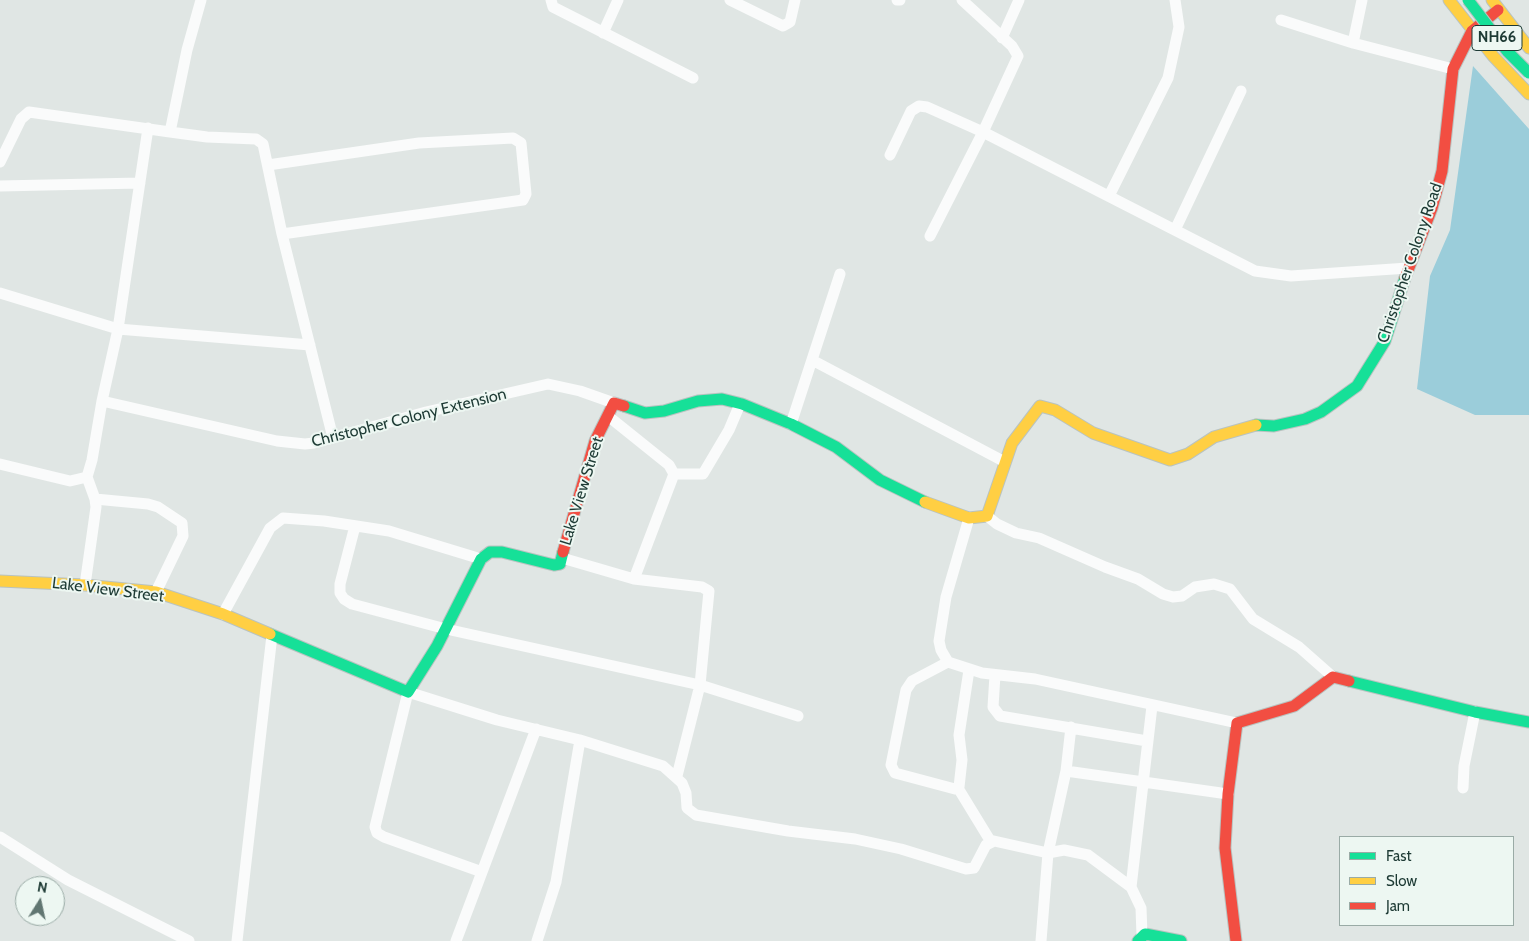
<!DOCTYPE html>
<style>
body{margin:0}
#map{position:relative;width:1529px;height:941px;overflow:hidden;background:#e0e6e4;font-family:Cabin,sans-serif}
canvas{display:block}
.legend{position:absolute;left:1339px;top:836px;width:175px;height:90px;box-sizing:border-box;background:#edf7f2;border:1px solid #9aaba6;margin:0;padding:6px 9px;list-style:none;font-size:15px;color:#1d3a34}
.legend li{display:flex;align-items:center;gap:10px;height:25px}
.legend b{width:25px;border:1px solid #9aaba6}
.north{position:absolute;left:15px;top:876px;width:50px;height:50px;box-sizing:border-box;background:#edf7f2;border:1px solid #9aaba6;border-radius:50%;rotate:10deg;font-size:14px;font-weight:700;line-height:20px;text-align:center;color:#1d3a34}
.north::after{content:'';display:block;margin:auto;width:18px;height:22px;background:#617672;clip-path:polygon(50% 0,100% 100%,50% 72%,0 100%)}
</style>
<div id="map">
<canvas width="1529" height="941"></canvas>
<ul class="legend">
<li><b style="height:6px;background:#16e098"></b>Fast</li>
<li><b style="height:6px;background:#ffcf43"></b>Slow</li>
<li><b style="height:6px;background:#f24e42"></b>Jam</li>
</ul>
<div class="north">N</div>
</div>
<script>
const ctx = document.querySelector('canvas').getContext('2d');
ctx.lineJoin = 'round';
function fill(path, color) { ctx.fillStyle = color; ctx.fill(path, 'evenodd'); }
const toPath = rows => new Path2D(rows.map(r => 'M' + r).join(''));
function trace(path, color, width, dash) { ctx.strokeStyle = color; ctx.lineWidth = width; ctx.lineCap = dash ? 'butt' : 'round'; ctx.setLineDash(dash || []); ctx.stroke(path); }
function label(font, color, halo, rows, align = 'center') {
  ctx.font = font + ' Cabin,sans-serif'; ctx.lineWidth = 4; ctx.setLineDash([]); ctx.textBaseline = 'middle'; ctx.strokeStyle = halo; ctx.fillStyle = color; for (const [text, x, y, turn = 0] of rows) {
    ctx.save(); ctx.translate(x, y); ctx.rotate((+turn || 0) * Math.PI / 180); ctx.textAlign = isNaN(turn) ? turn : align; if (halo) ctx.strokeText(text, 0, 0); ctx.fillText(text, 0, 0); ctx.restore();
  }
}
fill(toPath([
 [1473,66,1529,129,1529,415,1475,415,1417,389,1430,276,1450,230]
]), '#9bcdda');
const fast = toPath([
 [624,406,645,413,664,411,698,401,722,399,742,404,791,424,836,447,880,480,925,502],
 [1256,425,1274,426,1305,419,1321,412,1357,386,1385,341,1405,278],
 [270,634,408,692,437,646,481,559,490,552,502,552,554,565,560,564,563,552],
 [1349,681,1475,712,1529,722],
 [1138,941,1145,934,1181,941]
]);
const slow = toPath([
 [1449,0,1493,56,1529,94],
 [1492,0,1529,48],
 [925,502,969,518,987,516,1012,443,1040,406,1055,410,1093,433,1170,460,1188,454,1214,437,1256,425],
 [0,581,85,585,156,592,223,614,270,634]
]);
const jam = toPath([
 [1405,278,1432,208,1442,171,1453,69,1472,31,1498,10],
 [563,552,595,441,614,403,624,406],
 [1236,941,1225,848,1228,794,1237,723,1294,706,1333,677,1349,681]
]);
trace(fast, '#b9c3c0', 13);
trace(slow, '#b9c3c0', 13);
trace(jam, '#b9c3c0', 13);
trace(toPath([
 [201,0,187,50,170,132,207,137,256,139,263,144,282,234,333,438],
 [551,0,553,7,693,78],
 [730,0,783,26,790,22,795,0],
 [897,0,900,0],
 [962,0,1012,46,1018,56,983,132,1255,271,1291,276,1408,268],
 [1281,20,1353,43,1453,69],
 [603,33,618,0],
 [1002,38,1019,0],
 [1353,43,1362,0],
 [890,155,911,111,919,106,927,107,983,132,930,236],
 [0,162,21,119,29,112,170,132],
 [268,165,419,143,513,138,521,143,526,194,523,200,282,234],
 [0,186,140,183],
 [1109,196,1168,78,1179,27,1175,0],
 [1175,230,1241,91],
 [0,293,118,329,310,345],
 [812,360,1005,462],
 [102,401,118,329,148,128],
 [608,416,669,465,674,474,634,579],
 [791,424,840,274],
 [0,464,70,481,87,477,92,460,102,401,277,441,305,444,314,443,426,412,548,384,580,391,614,403],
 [674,474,703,474,729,430,740,404],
 [95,499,148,504,158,507,182,523,183,536,156,592],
 [987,516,997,524,1016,533,1039,538,1105,567,1138,579,1163,594,1173,597,1182,596,1195,587,1214,584,1230,589,1253,619,1299,647,1333,677],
 [969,518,946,597,939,641,941,650,948,662,982,673,1035,679,1237,723],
 [355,526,340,584,340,593,344,599,352,604,446,629,700,685,798,716],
 [562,558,634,579,702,587,709,591,700,685,677,776],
 [85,585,96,507,95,499,87,477],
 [223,614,270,528,283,518,324,521,389,531,481,559],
 [948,662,912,681,906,690,891,765,895,773,955,789,959,787,962,760,959,735,969,670],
 [995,675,993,707,1000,716,1147,741],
 [1066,771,1228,794],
 [958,788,991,842],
 [1463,788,1464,766,1475,712],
 [0,837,68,880,189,941],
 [482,872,384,837,377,833,375,827,408,692,497,720,580,740,663,766,682,783,686,793,687,808,696,815,788,831,855,839,901,849,966,869,974,868,986,845,994,841,1048,853,1064,850,1088,855,1131,887,1141,908,1142,935],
 [1131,887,1152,706],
 [237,941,272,635],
 [456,941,536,729],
 [537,941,556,882,580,740],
 [1041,941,1048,853,1066,771,1071,727]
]), '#fafbfb', 11);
trace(fast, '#16e098', 11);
trace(slow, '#ffcf43', 11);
trace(jam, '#f24e42', 11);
const fastBridge = toPath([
 [1468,0,1507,51,1529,73]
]);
trace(fastBridge, '#bac4c1', 13, []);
trace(fastBridge, '#16e098', 11);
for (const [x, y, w] of [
 [1497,38,50]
]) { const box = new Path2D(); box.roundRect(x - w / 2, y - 12.5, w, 25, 4); ctx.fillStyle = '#edf7f2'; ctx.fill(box); trace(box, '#1d3a34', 1); }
label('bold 15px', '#1d3a34', null, [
 ["NH66",1497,38]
]);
label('16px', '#1d3a34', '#edf7f2', [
 ["Christopher Colony Road",1410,263,-71],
 ["Christopher Colony Extension",409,418,-14],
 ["Lake View Street",582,491,-73],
 ["Lake View Street",108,590,7]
]);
</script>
